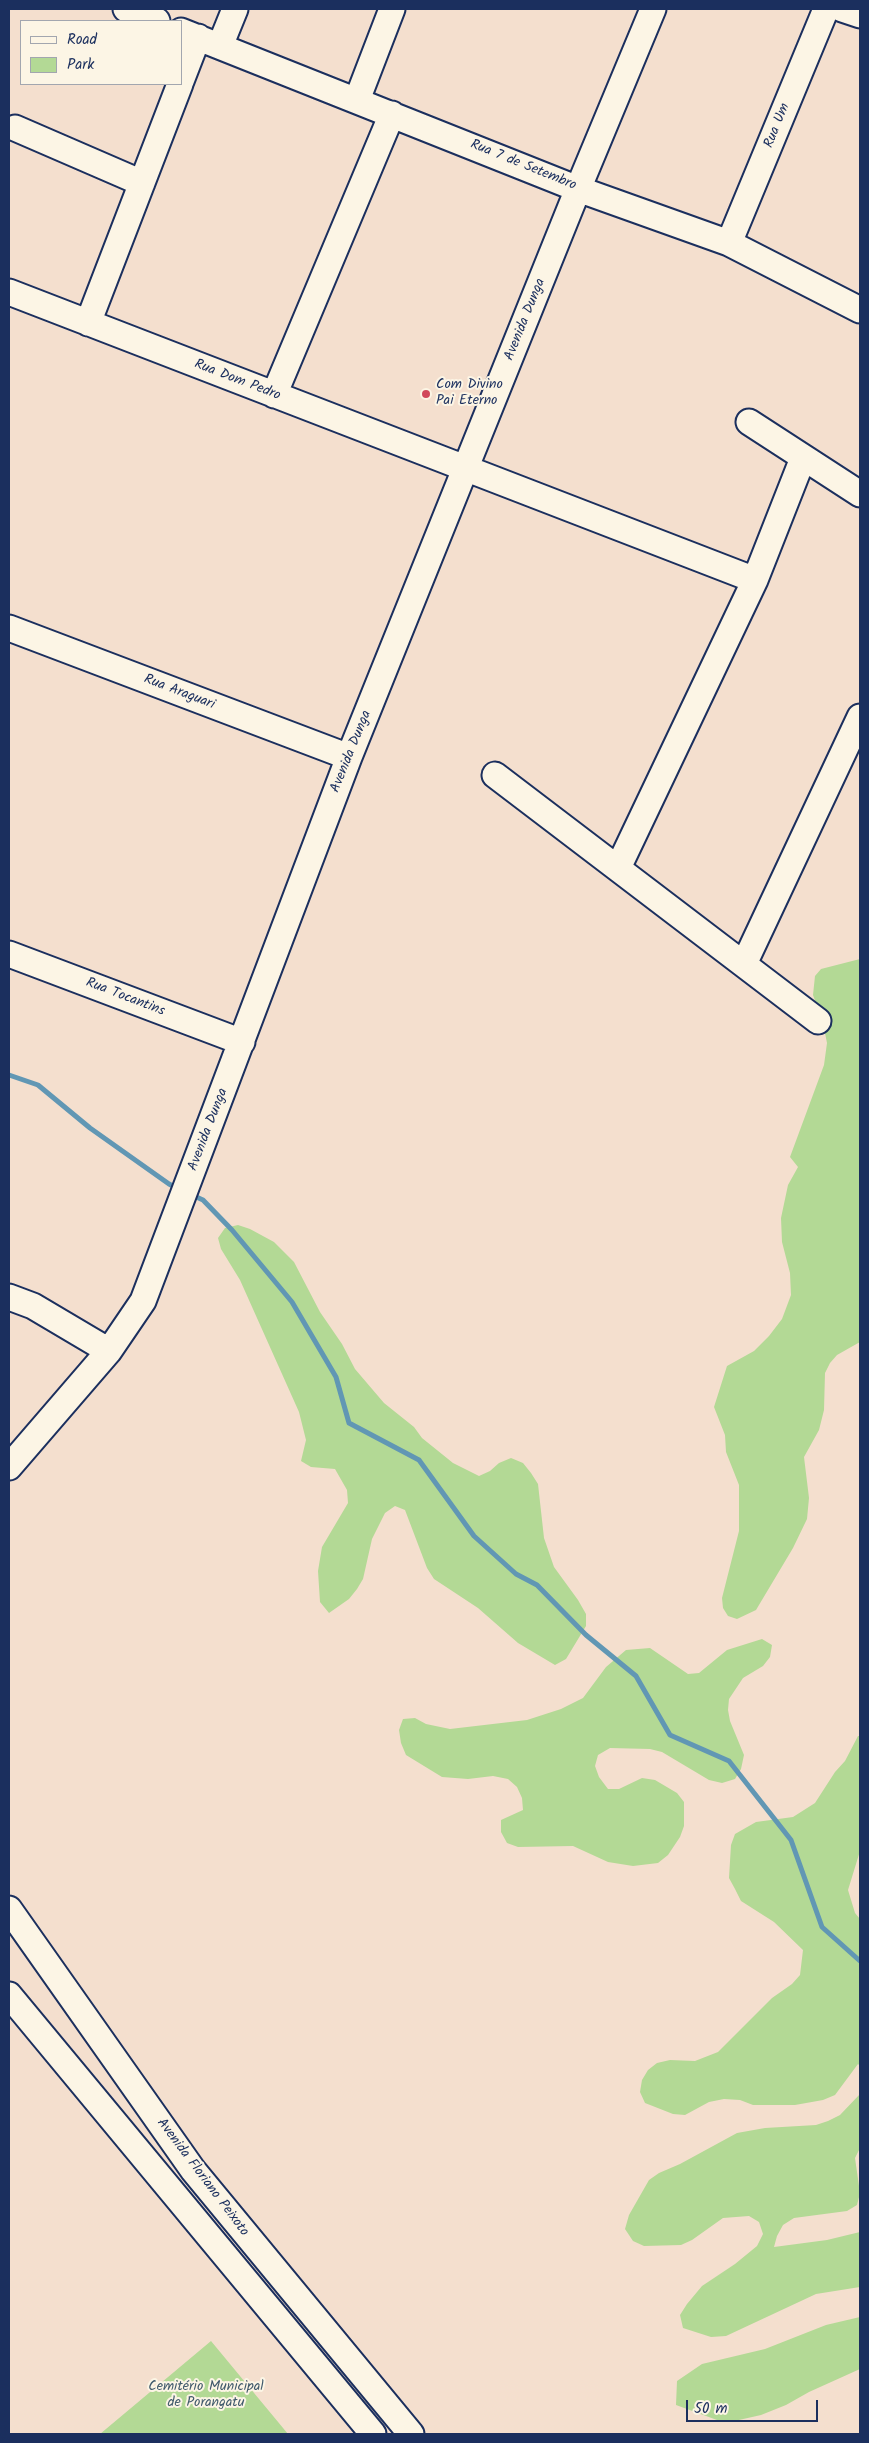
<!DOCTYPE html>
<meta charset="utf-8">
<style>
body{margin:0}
#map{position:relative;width:869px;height:2443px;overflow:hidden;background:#f4dfce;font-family:Kalam,sans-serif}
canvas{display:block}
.frame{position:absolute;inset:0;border:10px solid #1b2f5e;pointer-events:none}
.legend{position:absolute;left:20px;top:20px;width:162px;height:65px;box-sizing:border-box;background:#fcf5e5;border:1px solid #a2a6af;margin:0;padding:6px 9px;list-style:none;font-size:15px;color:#1b2f5e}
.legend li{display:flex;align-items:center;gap:10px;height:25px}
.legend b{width:25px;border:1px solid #a2a6af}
.scale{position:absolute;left:686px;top:2400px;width:132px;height:22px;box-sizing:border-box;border:2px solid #1b2f5e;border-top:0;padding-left:6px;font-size:15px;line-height:18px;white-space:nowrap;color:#1b2f5e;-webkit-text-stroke:4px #fcf5e5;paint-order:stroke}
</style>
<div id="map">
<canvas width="869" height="2443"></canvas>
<div class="frame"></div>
<ul class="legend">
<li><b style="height:6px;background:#fcf5e5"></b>Road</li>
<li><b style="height:14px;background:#b3d995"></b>Park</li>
</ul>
<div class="scale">50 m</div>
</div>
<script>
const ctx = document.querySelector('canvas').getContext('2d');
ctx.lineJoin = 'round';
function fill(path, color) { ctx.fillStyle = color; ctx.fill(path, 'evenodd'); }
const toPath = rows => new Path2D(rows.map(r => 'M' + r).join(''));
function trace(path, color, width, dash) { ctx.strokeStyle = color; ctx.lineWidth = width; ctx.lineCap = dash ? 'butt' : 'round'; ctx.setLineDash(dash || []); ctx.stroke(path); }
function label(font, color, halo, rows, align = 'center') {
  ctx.font = font + ' Kalam,sans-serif'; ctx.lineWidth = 4; ctx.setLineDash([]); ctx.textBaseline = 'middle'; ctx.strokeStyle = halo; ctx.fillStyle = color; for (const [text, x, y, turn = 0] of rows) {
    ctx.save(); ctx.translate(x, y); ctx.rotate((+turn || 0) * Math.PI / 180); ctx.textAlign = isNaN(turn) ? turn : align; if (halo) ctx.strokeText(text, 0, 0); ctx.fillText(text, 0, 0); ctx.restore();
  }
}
fill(toPath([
 [860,959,860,1342,837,1355,830,1363,825,1373,824,1410,819,1430,804,1457,809,1498,807,1519,793,1548,756,1610,737,1619,728,1616,723,1608,722,1598,739,1531,739,1485,726,1452,725,1435,714,1407,727,1366,754,1351,769,1336,782,1319,791,1295,790,1273,782,1242,781,1218,788,1185,798,1167,790,1157,824,1065,827,1043,823,1023,813,995,815,976,821,969],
 [238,1225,250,1229,274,1242,294,1262,320,1312,342,1344,355,1369,384,1403,414,1427,422,1438,453,1463,479,1476,490,1471,499,1463,511,1458,523,1463,531,1473,538,1484,544,1538,554,1567,578,1600,586,1614,586,1626,566,1659,555,1665,518,1643,478,1608,434,1579,427,1568,405,1510,395,1506,385,1513,372,1539,363,1579,357,1589,349,1599,329,1613,320,1602,318,1571,322,1547,348,1503,347,1490,335,1469,311,1467,301,1461,306,1440,299,1412,240,1280,221,1249,218,1238,225,1228],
 [762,1639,772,1645,770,1657,763,1666,743,1678,729,1699,728,1710,730,1721,744,1755,741,1769,735,1779,722,1783,709,1780,662,1752,650,1749,610,1748,598,1755,595,1766,599,1777,608,1789,619,1789,642,1778,655,1780,677,1793,684,1802,684,1826,680,1837,668,1855,658,1863,633,1866,608,1862,573,1846,518,1847,507,1843,501,1832,501,1820,523,1810,522,1798,517,1787,508,1779,493,1776,468,1779,442,1777,406,1755,401,1743,399,1730,403,1719,415,1718,426,1724,450,1729,527,1720,561,1709,583,1698,606,1667,626,1650,650,1648,688,1674,699,1673,727,1650],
 [858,1736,860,1736,860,1851,848,1890,855,1913,860,1919,860,2066,858,2064,835,2095,823,2100,795,2105,753,2105,740,2100,724,2099,709,2102,685,2115,673,2114,645,2103,640,2092,642,2080,648,2070,657,2063,670,2060,695,2061,718,2052,772,1998,792,1984,800,1975,803,1950,774,1922,741,1901,735,1889,729,1878,731,1845,735,1834,756,1822,793,1817,815,1803,835,1772,845,1761],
 [860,2094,860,2148,855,2158,860,2193,857,2205,847,2211,794,2218,783,2225,777,2236,774,2247,827,2240,860,2232,860,2287,816,2294,726,2336,711,2337,683,2328,680,2315,687,2304,702,2286,735,2264,757,2246,763,2234,759,2222,749,2216,723,2218,692,2240,681,2245,644,2246,633,2241,625,2229,629,2215,649,2180,659,2173,680,2164,737,2133,765,2128,816,2125,828,2121,840,2115],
 [860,2317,860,2369,809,2392,786,2405,761,2415,730,2422,717,2420,676,2405,677,2381,702,2364,765,2349,826,2325],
 [211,2341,288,2434,100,2434]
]), '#b3d995');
trace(toPath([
 [9,1075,38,1085,90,1128,169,1184,179,1189],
 [192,1195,203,1200,232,1230,292,1302,336,1377,349,1423,419,1460,474,1536,516,1574,537,1585,586,1635,636,1676,670,1735,729,1761,791,1840,822,1927,860,1961]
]), '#6197b4', 5);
const minor = toPath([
 [126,9,157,21],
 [842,9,860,15],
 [181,31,578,189,729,243,860,310],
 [220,46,235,9],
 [181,81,198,37],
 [357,100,392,9],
 [15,128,142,183],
 [729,243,826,9],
 [9,292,755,580],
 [88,323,180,84],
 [274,395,392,114],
 [749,422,860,494],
 [9,628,349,757],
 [495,775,818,1021],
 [618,868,755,580,803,458],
 [9,954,242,1042],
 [744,964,860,717],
 [9,1297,33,1306,109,1351],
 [9,1467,109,1351,143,1301,349,757,578,189,653,9],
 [9,1909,193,2170,411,2434],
 [9,1995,373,2434]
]);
trace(minor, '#1b2f5e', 29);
trace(minor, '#fcf5e5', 25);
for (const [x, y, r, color] of [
 [426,394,5,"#d1495b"]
]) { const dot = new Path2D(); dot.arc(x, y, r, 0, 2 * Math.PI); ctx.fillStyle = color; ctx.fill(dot); trace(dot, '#fcf5e5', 2); }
label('14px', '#1b2f5e', '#fcf5e5', [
 ["Rua Um",778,126,-68],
 ["Rua 7 de Setembro",523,166,22],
 ["Avenida Dunga",526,320,-68],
 ["Rua Dom Pedro",237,381,21],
 ["Rua Araguari",179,693,21],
 ["Avenida Dunga",352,752,-68],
 ["Rua Tocantins",125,998,21],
 ["Avenida Dunga",209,1130,-69],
 ["Avenida Floriano Peixoto",202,2178,53]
]);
label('14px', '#1b2f5e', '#fcf5e5', [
 ["Com Divino",436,386],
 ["Pai Eterno",436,402]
], 'left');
label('14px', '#415a6c', '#fcf5e5', [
 ["Cemitério Municipal",206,2388],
 ["de Porangatu",206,2404]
]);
</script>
